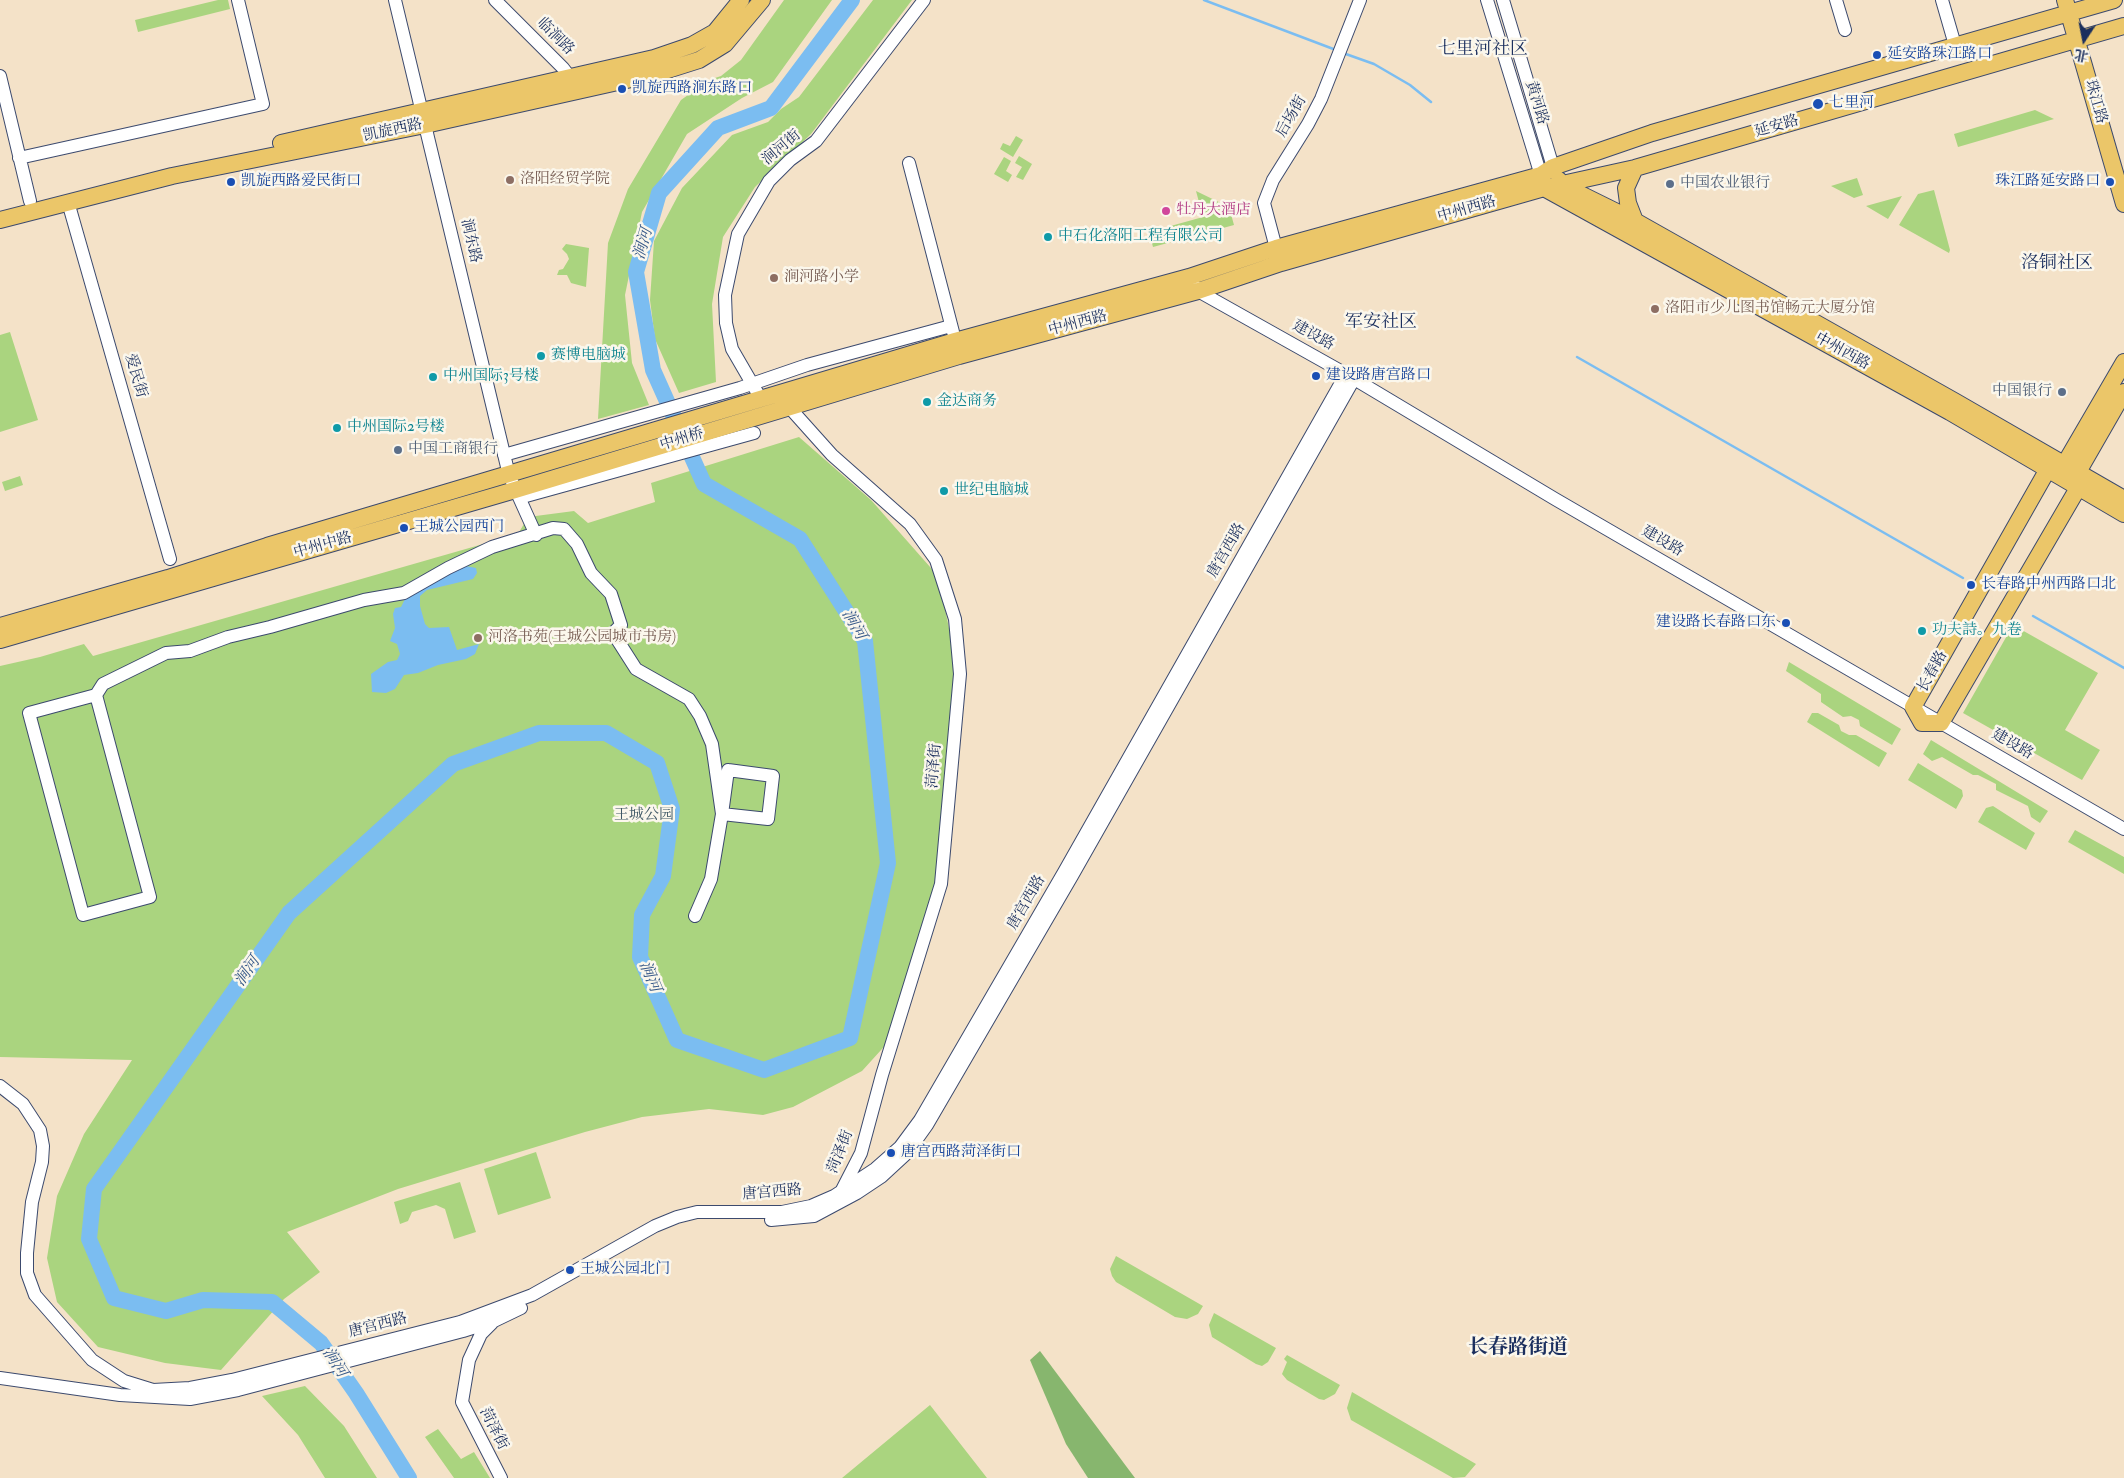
<!DOCTYPE html>
<meta charset="utf-8">
<style>
body{margin:0}
#map{position:relative;width:2124px;height:1478px;overflow:hidden;background:#f4e2c8;font-family:"IM FELL Double Pica","Noto Serif SC",serif}
canvas{display:block}
.north{position:absolute;left:2059px;top:15px;width:50px;height:50px;-webkit-text-stroke:4px #fbf7ec;paint-order:stroke;rotate:191deg;font-size:14px;font-weight:700;line-height:20px;text-align:center;color:#1b2f5e}
.north::after{content:'';display:block;margin:auto;width:18px;height:22px;background:#1b2f5e;clip-path:polygon(50% 0,100% 100%,50% 72%,0 100%)}
</style>
<div id="map">
<canvas width="2124" height="1478"></canvas>
<div class="north">北</div>
</div>
<script>
const ctx = document.querySelector('canvas').getContext('2d');
ctx.lineJoin = 'round';
function fill(path, color) { ctx.fillStyle = color; ctx.fill(path, 'evenodd'); }
const toPath = rows => new Path2D(rows.map(r => 'M' + r).join(''));
function trace(path, color, width, dash) { ctx.strokeStyle = color; ctx.lineWidth = width; ctx.lineCap = dash ? 'butt' : 'round'; ctx.setLineDash(dash || []); ctx.stroke(path); }
function label(font, color, halo, rows, align = 'center') {
  ctx.font = font + ' "IM FELL Double Pica","Noto Serif SC",serif'; ctx.lineWidth = 5; ctx.setLineDash([]); ctx.textBaseline = 'middle'; ctx.strokeStyle = halo; ctx.fillStyle = color; for (const [text, x, y, turn = 0] of rows) {
    ctx.save(); ctx.translate(x, y); ctx.rotate((+turn || 0) * Math.PI / 180); ctx.textAlign = isNaN(turn) ? turn : align; if (halo) ctx.strokeText(text, 0, 0); ctx.fillText(text, 0, 0); ctx.restore();
  }
}
fill(toPath([
 [218,0,228,0,230,9,138,32,135,20],
 [784,0,832,0,773,82,742,98,687,134,642,212,625,295,632,363,649,405,598,419,608,243,628,189,681,100,709,80,721,76,741,60],
 [873,0,912,0,811,134,755,187,723,237,712,304,716,382,679,393,655,339,650,300,654,241,682,188,732,135,768,122,781,109,799,97],
 [2035,110,2054,119,1958,147,1954,134],
 [1016,136,1023,140,1013,157,1000,149,1003,143,1010,146],
 [1019,156,1032,164,1023,180,1016,177,1022,167,1015,163],
 [1004,157,1011,161,1006,171,1012,175,1008,182,994,174],
 [1857,178,1863,195,1854,198,1831,186],
 [1934,190,1950,250,1949,253,1899,225,1918,194],
 [1196,191,1229,207,1234,225,1153,247,1149,232,1203,217],
 [1902,196,1888,219,1866,206],
 [566,244,589,248,586,287,571,283,567,275,557,275,559,270,563,269,569,259,567,254,562,249],
 [10,332,38,420,0,432,0,335],
 [799,437,871,500,938,576,953,647,958,704,930,935,901,1028,862,1071,793,1107,763,1115,709,1109,642,1117,585,1132,398,1189,287,1232,320,1272,284,1299,221,1370,165,1363,98,1347,57,1302,47,1258,57,1196,84,1134,132,1060,0,1057,0,666,40,657,84,644,93,656,518,534,528,517,574,511,588,523,655,502,651,483],
 [20,476,23,485,5,491,2,482],
 [2013,625,2098,673,2065,730,2100,750,2082,780,1963,713],
 [1789,662,1901,729,1892,745,1860,726,1859,720,1851,716,1843,717,1821,702,1821,694,1786,671],
 [1812,713,1818,713,1839,725,1841,731,1849,735,1856,735,1887,753,1879,767,1807,722],
 [1931,740,2048,811,2040,823,2031,817,2028,806,1996,790,1996,784,1978,775,1973,775,1942,757,1932,761,1923,754],
 [1918,763,1962,790,1963,796,1956,809,1908,780],
 [1993,806,2035,833,2026,850,1978,822,1986,808],
 [2075,830,2124,857,2124,874,2068,842],
 [536,1152,551,1198,498,1215,484,1169],
 [460,1182,476,1232,454,1239,445,1209,436,1205,412,1212,408,1221,400,1224,394,1202],
 [1116,1256,1203,1306,1198,1314,1187,1319,1175,1317,1116,1282,1112,1276,1110,1269],
 [1214,1313,1276,1348,1268,1362,1262,1366,1256,1364,1212,1337,1209,1325],
 [1287,1355,1340,1385,1335,1394,1324,1400,1319,1399,1287,1380,1282,1374,1287,1362,1284,1359],
 [305,1386,344,1426,377,1478,325,1478,298,1435,262,1396],
 [1352,1392,1476,1464,1465,1477,1453,1478,1351,1420,1347,1408],
 [930,1405,987,1478,842,1478],
 [438,1429,461,1459,474,1452,490,1478,454,1478,425,1437]
]), '#aad47f');
fill(toPath([
 [1040,1351,1135,1478,1088,1478,1066,1444,1030,1360]
]), '#87b66e');
fill(toPath([
 [461,565,476,568,477,573,473,579,427,590,420,596,420,606,425,624,429,628,449,627,457,650,479,644,475,654,466,659,438,665,418,673,404,675,395,689,386,693,372,692,371,674,388,662,397,660,400,654,397,644,390,641,395,628,393,614,395,608,401,607,407,595]
]), '#7bbdf1');
trace(toPath([
 [1204,0,1336,50],
 [1343,53,1374,64,1410,85,1431,102],
 [1577,357,1963,578],
 [2033,616,2124,668]
]), '#7bbdf1', 2.5);
trace(toPath([
 [409,1478,356,1393,321,1343,272,1302,203,1300,166,1311,114,1298,89,1239,94,1189,289,913,453,764,539,733,606,733,657,763,672,809,663,876,642,915,640,957,677,1040,764,1070,850,1038,888,863,865,641,800,539,704,484,653,370,636,272,659,193,718,128,771,108,852,0]
]), '#7bbdf1', 16);
const minor = toPath([
 [395,0,509,475,536,535],
 [495,0,563,68,570,77],
 [1487,0,1543,182],
 [1503,0,1553,167],
 [1836,0,1845,30],
 [1942,0,1955,45],
 [0,76,30,201],
 [19,158,263,104,238,0],
 [909,163,953,332],
 [68,202,170,559],
 [1276,248,1264,203,1273,180,1308,124,1321,99,1360,0],
 [1196,287,1198,291,1346,374,1555,499,2124,829],
 [761,399,732,349,726,323,725,295,738,234,769,181,790,160,816,141,924,0],
 [787,400,789,407,832,455,910,524,936,560,955,619,960,674,941,884,882,1075,861,1153,842,1190],
 [504,455,740,388,807,365,951,326],
 [515,490,526,496,754,433],
 [96,695,103,684,166,653,190,651,228,637,270,627,364,600,404,593,448,568,492,547,553,528,564,529,577,544,591,573,611,594,621,625,613,633,636,669,689,699,700,716,712,744,722,814,711,879,695,916],
 [96,695,150,897,83,915,29,713,96,695],
 [728,770,773,776,768,819,722,814,728,770],
 [0,1086,23,1104,40,1130,43,1146,42,1162,32,1202,27,1253,27,1273,35,1295,92,1360,124,1381,153,1390,190,1388,232,1380,460,1322,532,1295,655,1226,677,1217,697,1212,782,1212,811,1206,834,1196,875,1169,900,1147,920,1120,1064,872,1346,374],
 [771,1220,814,1216,857,1193,881,1177,907,1153,927,1125,1072,876,1354,379],
 [492,1323,481,1334,469,1360,462,1402,501,1478],
 [0,1378,120,1395,190,1399,238,1390,463,1331,494,1321,521,1308]
]);
const major = toPath([
 [2065,0,2124,204],
 [281,143,654,58,692,45,715,32,741,0],
 [1635,168,1626,188,1628,203,1635,221],
 [1559,180,1560,184,1635,221,1956,402,2124,499],
 [1544,188,1950,412,2124,514],
 [0,220,172,176,430,124,658,73,699,60,725,44,762,0],
 [2124,362,2064,465,2048,469,1913,707,1922,723,1941,723,2078,488,2078,472,2124,392],
 [0,626,168,578,267,546,955,341,1189,277,1276,248,1541,175,1553,167,1652,133,2114,0],
 [0,640,515,490,959,356,1198,291,1281,263,1544,188,1635,168,2124,26]
]);
trace(minor, '#3c4a6e', 14);
trace(major, '#3c4a6e', 18);
trace(minor, '#fff', 12);
trace(major, '#ebc669', 16);
for (const [x, y, r, color] of [
 [1877,55,5,"#1a4fb4"],
 [622,89,5,"#1a4fb4"],
 [1818,104,6,"#1a4fb4"],
 [510,180,5,"#8d6e63"],
 [231,182,5,"#1a4fb4"],
 [2110,182,5,"#1a4fb4"],
 [1670,184,5,"#5c6f8a"],
 [1166,211,5,"#d1479c"],
 [1048,237,5,"#0f9aa8"],
 [774,278,5,"#8d6e63"],
 [1655,309,5,"#8d6e63"],
 [541,356,5,"#0f9aa8"],
 [1316,376,5,"#1a4fb4"],
 [433,377,5,"#0f9aa8"],
 [2062,392,5,"#5c6f8a"],
 [927,402,5,"#0f9aa8"],
 [337,428,5,"#0f9aa8"],
 [398,450,5,"#5c6f8a"],
 [944,491,5,"#0f9aa8"],
 [404,528,5,"#1a4fb4"],
 [1971,585,5,"#1a4fb4"],
 [1786,623,5,"#1a4fb4"],
 [1922,631,5,"#0f9aa8"],
 [478,638,5,"#8d6e63"],
 [891,1153,5,"#1a4fb4"],
 [570,1270,5,"#1a4fb4"]
]) { const dot = new Path2D(); dot.arc(x, y, r, 0, 2 * Math.PI); ctx.fillStyle = color; ctx.fill(dot); trace(dot, '#fbf7ec', 2); }
label('15px', '#1b2f5e', '#fbf7ec', [
 ["临涧路",555,37,45],
 ["珠江路",2095,102,74],
 ["黄河路",1536,103,73],
 ["后场街",1292,117,-60],
 ["延安路",1777,127,-16],
 ["凯旋西路",393,131,-12],
 ["涧河街",782,148,-40],
 ["中州西路",1467,210,-16],
 ["涧东路",470,241,77],
 ["中州西路",1078,324,-15],
 ["建设路",1313,336,29],
 ["中州西路",1842,352,29],
 ["爱民街",135,376,74],
 ["中州桥",682,440,-17],
 ["建设路",1662,542,30],
 ["中州中路",323,546,-16],
 ["唐宫西路",1227,551,-60],
 ["长春路",1933,672,-61],
 ["建设路",2012,745,30],
 ["菏泽街",935,766,-85],
 ["唐宫西路",1027,903,-60],
 ["菏泽街",841,1152,-68],
 ["唐宫西路",772,1193,-5],
 ["唐宫西路",378,1326,-14],
 ["菏泽街",493,1429,63]
]);
label('15px', '#164399', '#fbf7ec', [
 ["延安路珠江路口",1887,55],
 ["凯旋西路涧东路口",632,89],
 ["七里河",1829,104],
 ["凯旋西路爱民街口",241,182],
 ["珠江路延安路口",2100,182,"right"],
 ["建设路唐宫路口",1326,376],
 ["王城公园西门",414,528],
 ["长春路中州西路口北",1981,585],
 ["建设路长春路口东",1776,623,"right"],
 ["唐宫西路菏泽街口",901,1153],
 ["王城公园北门",580,1270]
], 'left');
label('15px', '#785e54', '#fbf7ec', [
 ["洛阳经贸学院",520,180],
 ["涧河路小学",784,278],
 ["洛阳市少儿图书馆畅元大厦分馆",1665,309],
 ["河洛书苑(王城公园城市书房)",488,638]
], 'left');
label('15px', '#4e5e75', '#fbf7ec', [
 ["中国农业银行",1680,184],
 ["中国银行",2052,392,"right"],
 ["中国工商银行",408,450]
], 'left');
label('15px', '#b23c85', '#fbf7ec', [
 ["牡丹大酒店",1176,211]
], 'left');
label('15px', '#0d838f', '#fbf7ec', [
 ["中石化洛阳工程有限公司",1058,237],
 ["赛博电脑城",551,356],
 ["中州国际3号楼",443,377],
 ["金达商务",937,402],
 ["中州国际2号楼",347,428],
 ["世纪电脑城",954,491],
 ["功夫詩。九卷",1932,631]
], 'left');
label('15px', '#3f5866', '#fbf7ec', [
 ["王城公园",644,816]
]);
label('italic 16px', '#385a8a', '#fbf7ec', [
 ["涧河",644,244,-74],
 ["涧河",853,625,60],
 ["涧河",248,972,-55],
 ["涧河",649,977,67],
 ["涧河",334,1363,57]
]);
label('18px', '#1b2f5e', '#fbf7ec', [
 ["七里河社区",1483,50],
 ["洛铜社区",2057,264],
 ["军安社区",1381,323]
]);
label('bold 20px', '#1b2f5e', '#fbf7ec', [
 ["长春路街道",1518,1349]
]);
</script>
